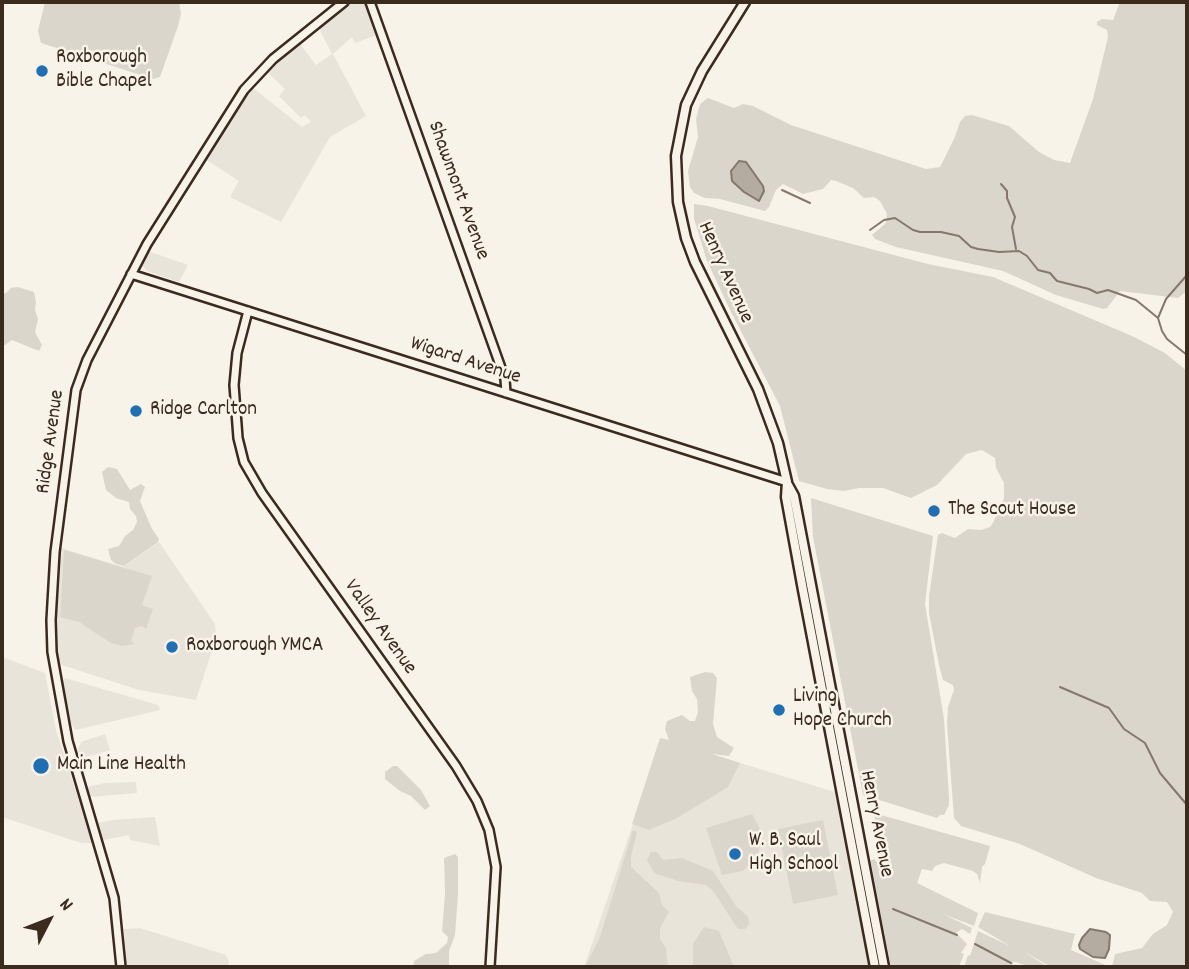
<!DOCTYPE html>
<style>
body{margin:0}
#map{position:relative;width:1189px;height:969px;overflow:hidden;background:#f7f3e8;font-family:Dekko,sans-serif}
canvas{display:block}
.frame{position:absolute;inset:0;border:4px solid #3b2a1e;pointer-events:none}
.north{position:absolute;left:14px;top:885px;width:70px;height:70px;-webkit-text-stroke:5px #f7f3e8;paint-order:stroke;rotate:48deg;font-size:19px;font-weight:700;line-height:28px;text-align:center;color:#3b2a1e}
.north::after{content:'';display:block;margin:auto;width:24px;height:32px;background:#3b2a1e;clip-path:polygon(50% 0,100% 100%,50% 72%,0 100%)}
</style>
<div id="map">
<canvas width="1189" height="969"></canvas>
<div class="frame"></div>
<div class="north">N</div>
</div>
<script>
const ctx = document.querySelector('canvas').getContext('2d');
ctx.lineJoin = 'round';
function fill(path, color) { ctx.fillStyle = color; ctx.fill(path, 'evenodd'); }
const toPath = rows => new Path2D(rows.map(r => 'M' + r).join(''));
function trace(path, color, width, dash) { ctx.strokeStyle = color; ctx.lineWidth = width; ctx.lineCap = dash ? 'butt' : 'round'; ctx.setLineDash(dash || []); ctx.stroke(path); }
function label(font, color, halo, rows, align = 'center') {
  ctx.font = font + ' Dekko,sans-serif'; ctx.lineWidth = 5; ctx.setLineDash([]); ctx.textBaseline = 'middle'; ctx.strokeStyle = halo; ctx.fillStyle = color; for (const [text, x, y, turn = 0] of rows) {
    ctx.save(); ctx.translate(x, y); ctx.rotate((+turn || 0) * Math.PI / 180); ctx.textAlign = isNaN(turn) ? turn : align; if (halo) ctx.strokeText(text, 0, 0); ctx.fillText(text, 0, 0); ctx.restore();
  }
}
fill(toPath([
 [352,2,365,2,377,35,355,43,352,37,333,54,366,116,330,137,281,222,230,197,239,181,205,159,252,87,302,127,311,122,305,115,301,118,279,96,285,89,267,72,300,44,316,65,332,54,319,28],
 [148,251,188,265,179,282,147,271,141,264],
 [159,542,215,624,216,638,196,700,139,690,62,665,59,661,55,627,61,548,123,567],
 [2,657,45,673,56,730,93,843,81,843,2,817],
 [65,678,158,705,160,710,76,730,71,724,63,681],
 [105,734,110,750,80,759,78,749,81,742],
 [662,739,835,792,869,967,584,967],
 [136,782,137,793,90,797,87,787,105,783],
 [155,817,160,846,130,840,129,835,103,840,98,823,113,820],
 [140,928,226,955,229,962,228,967,126,967,124,929]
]), '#e9e4d9');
fill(toPath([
 [45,2,179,2,181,14,178,26,160,77,153,79,41,43,38,31],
 [1120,2,1187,2,1187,291,1178,298,1120,291,1107,308,1103,309,1056,295,1003,271,896,247,875,239,872,235,886,223,887,214,880,201,874,197,864,198,853,188,836,181,831,180,823,189,803,194,783,184,776,190,769,207,765,211,720,199,705,198,694,193,690,187,688,171,698,137,696,119,700,104,708,98,734,108,743,104,753,106,791,125,926,169,940,167,954,139,960,122,965,116,972,115,1009,126,1039,152,1054,160,1070,163,1093,99,1108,37,1107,30,1097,25,1097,22,1102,19,1113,20],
 [694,204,708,206,928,264,993,277,1132,336,1165,353,1187,371,1187,967,1112,967,1115,954,1142,948,1153,934,1167,925,1173,912,1167,902,1150,901,1142,893,1096,878,1020,844,961,826,954,818,947,724,948,707,954,690,953,685,943,680,939,665,929,613,929,596,938,535,942,533,955,538,968,529,981,530,990,527,993,523,1004,498,1004,483,996,468,995,458,982,450,966,454,937,485,911,498,883,488,859,488,844,491,827,489,799,481,780,406,731,312,707,261,694,219],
 [18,287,34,292,36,302,35,310,38,319,35,332,42,345,39,351,12,340,2,347,2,294,6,293,11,288],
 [108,467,117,469,130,490,141,484,145,487,140,501,152,529,159,539,158,542,124,566,116,564,111,560,108,549,119,546,125,536,133,530,137,522,136,516,130,509,129,502,116,498,106,490,102,472],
 [811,498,933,536,925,604,944,719,949,798,949,805,944,815,940,815,937,818,863,795,813,537],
 [64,550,152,576,142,605,153,609,146,629,142,626,135,628,131,641,135,644,122,646,111,643,79,622,60,617],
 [705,672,713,673,717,678,713,724,717,737,734,748,729,756,712,754,740,763,728,787,677,818,649,830,632,824,660,738,669,740,665,729,667,721,682,715,690,721,695,721,698,712,697,699,692,691,690,677],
 [397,766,421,790,430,806,425,810,411,796,400,791,385,779,385,772,393,766],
 [874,813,990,846,985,864,982,867,980,883,977,874,973,871,944,863,935,866,932,871,922,869,917,883,978,913,974,926,943,914,972,928,970,934,962,929,956,933,967,944,961,953,964,954,959,967,891,967,871,863,871,860,875,859,884,876],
 [752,814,762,833,758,855,743,871,722,875,706,828],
 [823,820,838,895,793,904,778,829],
 [633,830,637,832,631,856,631,867,659,893,662,905,669,912,660,928,660,939,666,948,668,967,585,967,600,937],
 [651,852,657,852,663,860,682,858,713,871,736,906,748,917,749,924,745,929,738,929,714,892,706,885,678,881,654,873,647,860],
 [455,854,458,857,458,895,455,935,449,951,449,967,413,967,414,961,426,954,436,953,447,943,448,937,442,931,445,894,444,858],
 [985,912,1075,934,1071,950,1110,967,1051,967,1023,951,1048,967,1031,967,1015,962,1013,962,1013,967,964,967,968,955,970,956,978,931,1010,946,978,927],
 [704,927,719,931,734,967,693,967,693,944]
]), '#dbd6cb');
const water = toPath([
 [739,161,746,162,763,186,764,191,759,201,744,192,732,181,731,171,739,161],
 [1090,929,1106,932,1110,935,1109,949,1105,958,1093,957,1080,949,1079,945,1082,938,1090,929]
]);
fill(water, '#b4aca0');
trace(water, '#84786c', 2);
trace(toPath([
 [1001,184,1007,191,1007,198,1015,217,1012,227,1016,249],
 [782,190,810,203],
 [870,230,884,220,895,218,913,230,920,232,941,232,959,236,971,247,978,249,999,252,1019,251,1027,256,1038,270,1050,273,1057,281,1089,289,1097,293,1108,290,1136,300,1158,318],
 [1187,275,1166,299,1158,318,1162,331,1167,339,1187,355],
 [1060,687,1109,708,1124,729,1145,743,1160,773,1187,805],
 [893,909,957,935],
 [975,944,1011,963]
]), '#84786c', 2);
const secondary = toPath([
 [370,2,505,379,506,393],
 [131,274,787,482],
 [248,311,237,353,234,385,238,438,244,462,262,493,456,766,477,801,489,830,496,867,490,967],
 [121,967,114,898,68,741,52,652,51,620,55,552,76,390,87,360,147,244,244,90,273,59,344,2]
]);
const primary = toPath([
 [745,2,702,71,686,105,676,156,678,202,686,238,695,262,758,389,778,443,787,482,786,497,803,590,875,967],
 [788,485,794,496,884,967]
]);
trace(secondary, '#3b2a1e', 12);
trace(primary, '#3b2a1e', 13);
trace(secondary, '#f7f3e8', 7);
trace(primary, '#f7f3e8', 8);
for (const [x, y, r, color] of [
 [42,71,7,"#1f6fb2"],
 [136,411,7,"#1f6fb2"],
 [934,511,7,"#1f6fb2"],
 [172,647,7,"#1f6fb2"],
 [779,710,7,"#1f6fb2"],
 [41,766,9,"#1f6fb2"],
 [735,854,7,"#1f6fb2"]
]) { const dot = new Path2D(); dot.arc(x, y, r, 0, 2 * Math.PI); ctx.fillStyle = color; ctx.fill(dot); trace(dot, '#f7f3e8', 2.5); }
label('21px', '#3b2a1e', '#f7f3e8', [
 ["Roxborough",56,59],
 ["Bible Chapel",56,83],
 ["Ridge Carlton",150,411],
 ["The Scout House",948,511],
 ["Roxborough YMCA",186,647],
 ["Living",793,698],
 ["Hope Church",793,722],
 ["Main Line Health",57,766],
 ["W. B. Saul",749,842],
 ["High School",749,866]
], 'left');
label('21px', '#3b2a1e', '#f7f3e8', [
 ["Shawmont Avenue",457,191,70],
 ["Henry Avenue",724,273,66],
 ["Wigard Avenue",465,362,18],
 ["Ridge Avenue",52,442,-82],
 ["Valley Avenue",379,628,55],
 ["Henry Avenue",875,824,79]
]);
</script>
